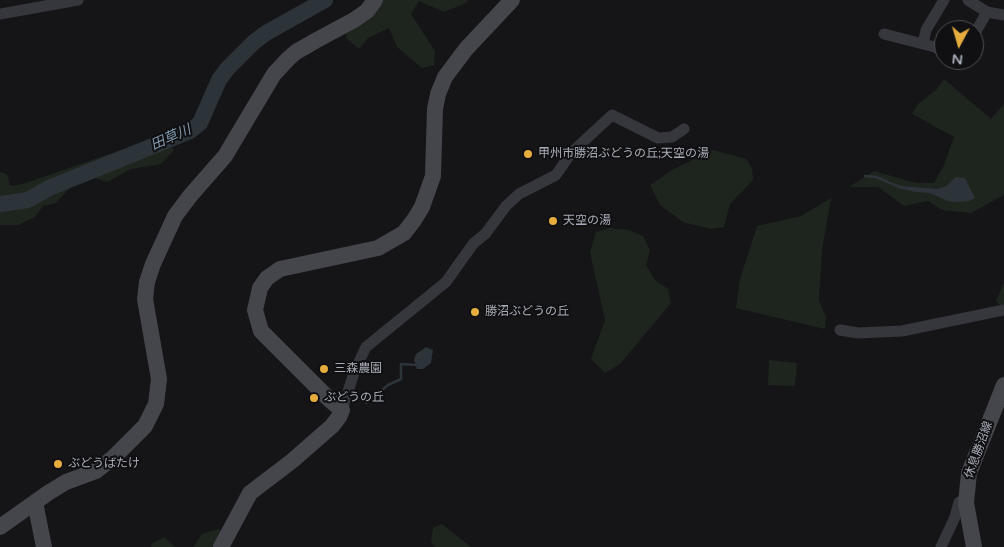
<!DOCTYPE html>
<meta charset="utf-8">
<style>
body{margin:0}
#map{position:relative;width:1004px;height:547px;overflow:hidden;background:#151517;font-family:"Varela Round",sans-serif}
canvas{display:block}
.north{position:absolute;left:934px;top:20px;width:50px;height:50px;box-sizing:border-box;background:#101012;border:1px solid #4d4e54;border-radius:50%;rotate:186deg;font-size:14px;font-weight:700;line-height:20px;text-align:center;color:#a8acb6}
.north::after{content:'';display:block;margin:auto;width:18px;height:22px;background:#e6ad3e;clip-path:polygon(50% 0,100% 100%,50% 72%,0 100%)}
</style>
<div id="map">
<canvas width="1004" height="547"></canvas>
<div class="north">N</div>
</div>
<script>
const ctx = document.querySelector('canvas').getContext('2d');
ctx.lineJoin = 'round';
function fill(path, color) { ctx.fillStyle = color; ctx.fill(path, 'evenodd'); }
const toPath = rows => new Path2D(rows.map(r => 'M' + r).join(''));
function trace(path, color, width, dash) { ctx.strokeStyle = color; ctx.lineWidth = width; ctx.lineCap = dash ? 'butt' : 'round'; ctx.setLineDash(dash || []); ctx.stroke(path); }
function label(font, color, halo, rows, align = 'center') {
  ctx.font = font + ' "Varela Round","Noto Sans JP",sans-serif'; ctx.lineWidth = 4; ctx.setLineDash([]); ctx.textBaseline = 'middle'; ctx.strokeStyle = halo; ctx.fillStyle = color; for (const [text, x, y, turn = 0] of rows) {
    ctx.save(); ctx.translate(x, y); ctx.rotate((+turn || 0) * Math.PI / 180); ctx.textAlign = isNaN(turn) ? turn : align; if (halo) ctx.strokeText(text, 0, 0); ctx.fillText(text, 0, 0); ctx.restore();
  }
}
fill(toPath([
 [382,0,468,0,466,3,444,12,419,1,411,14,435,51,434,65,422,68,397,47,389,28,368,38,359,49,346,38,347,31],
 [944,79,991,119,1004,104,1004,195,971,213,942,210,928,201,904,206,878,187,849,187,874,171,916,183,934,183,944,165,954,137,912,114,918,104,936,90],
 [164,135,174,150,161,164,131,169,107,182,92,177,75,182,56,203,43,206,35,217,18,225,0,225,0,172,7,174,10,186,23,184],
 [713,150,746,159,752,168,753,180,730,204,724,227,711,229,683,222,660,205,650,185,672,170],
 [831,198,822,250,819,300,826,317,825,329,736,308,740,279,757,226,801,216],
 [609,228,629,230,643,236,650,250,646,265,655,280,668,289,671,303,620,364,605,373,591,359,605,320,590,252,596,232],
 [1004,282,1004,307,1002,307,996,301],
 [769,360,797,363,795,386,768,385],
 [442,524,471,547,436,547,431,542,433,528],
 [219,529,222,534,214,547,193,547,202,534],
 [164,537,175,547,151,547,153,543]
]), '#1e251e');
fill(toPath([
 [956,177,965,178,975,198,969,201,955,202,948,201,930,193,917,192,902,189,901,186,938,189,946,186],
 [426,347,433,350,431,363,423,369,417,369,414,360,416,354]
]), '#2c343a');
trace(toPath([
 [865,176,876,177,902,188],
 [366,403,388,385,401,379,401,364,416,365]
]), '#2c343a', 2.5);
trace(toPath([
 [0,204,28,200,49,188,190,131,200,123,219,80,227,69,254,42,266,33,325,0]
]), '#2c343a', 16);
trace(toPath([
 [968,0,987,12],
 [0,14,78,0],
 [884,34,935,47,944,53],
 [974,35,987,12,1004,15],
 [923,44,926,30,944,0],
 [840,330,858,333,902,331,1004,310],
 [342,410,355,370,366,347,446,282,473,244,486,233,506,206,519,194,556,175,571,153,612,115,658,138,672,137,684,129],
 [941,547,955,517,959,502,966,500]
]), '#36373c', 11);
trace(toPath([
 [35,502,44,547],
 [0,527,48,493,66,482,96,471,114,457,145,426,156,404,159,379,145,299,147,282,153,264,175,216,190,196,225,156,274,74,288,59,296,52,315,41,354,20,367,11,375,0],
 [221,547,250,493,292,461,332,426,339,417,342,410,330,400,261,331,255,310,260,288,267,278,280,269,378,248,404,233,414,220,422,207,433,176,435,109,438,94,445,77,466,49,512,0],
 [974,547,966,503,969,473,1004,385]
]), '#45464c', 16);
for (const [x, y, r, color] of [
 [528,154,5,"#e6ad3e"],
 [553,221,5,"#e6ad3e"],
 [475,312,5,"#e6ad3e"],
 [324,369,5,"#e6ad3e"],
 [314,398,5,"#e6ad3e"],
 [58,464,5,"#e6ad3e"]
]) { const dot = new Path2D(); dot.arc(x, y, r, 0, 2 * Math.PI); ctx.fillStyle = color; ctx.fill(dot); trace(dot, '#101012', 2); }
label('12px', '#a8acb6', '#101012', [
 ["甲州市勝沼ぶどうの丘;天空の湯",538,154],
 ["天空の湯",563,221],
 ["勝沼ぶどうの丘",485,312],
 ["三森農園",334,369],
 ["ぶどうの丘",324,398],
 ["ぶどうばたけ",68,464]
], 'left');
label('12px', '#a8acb6', '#101012', [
 ["休息勝沼線",979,450,-70]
]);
label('italic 14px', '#819aaf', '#101012', [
 ["田草川",171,138,-24]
]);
</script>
